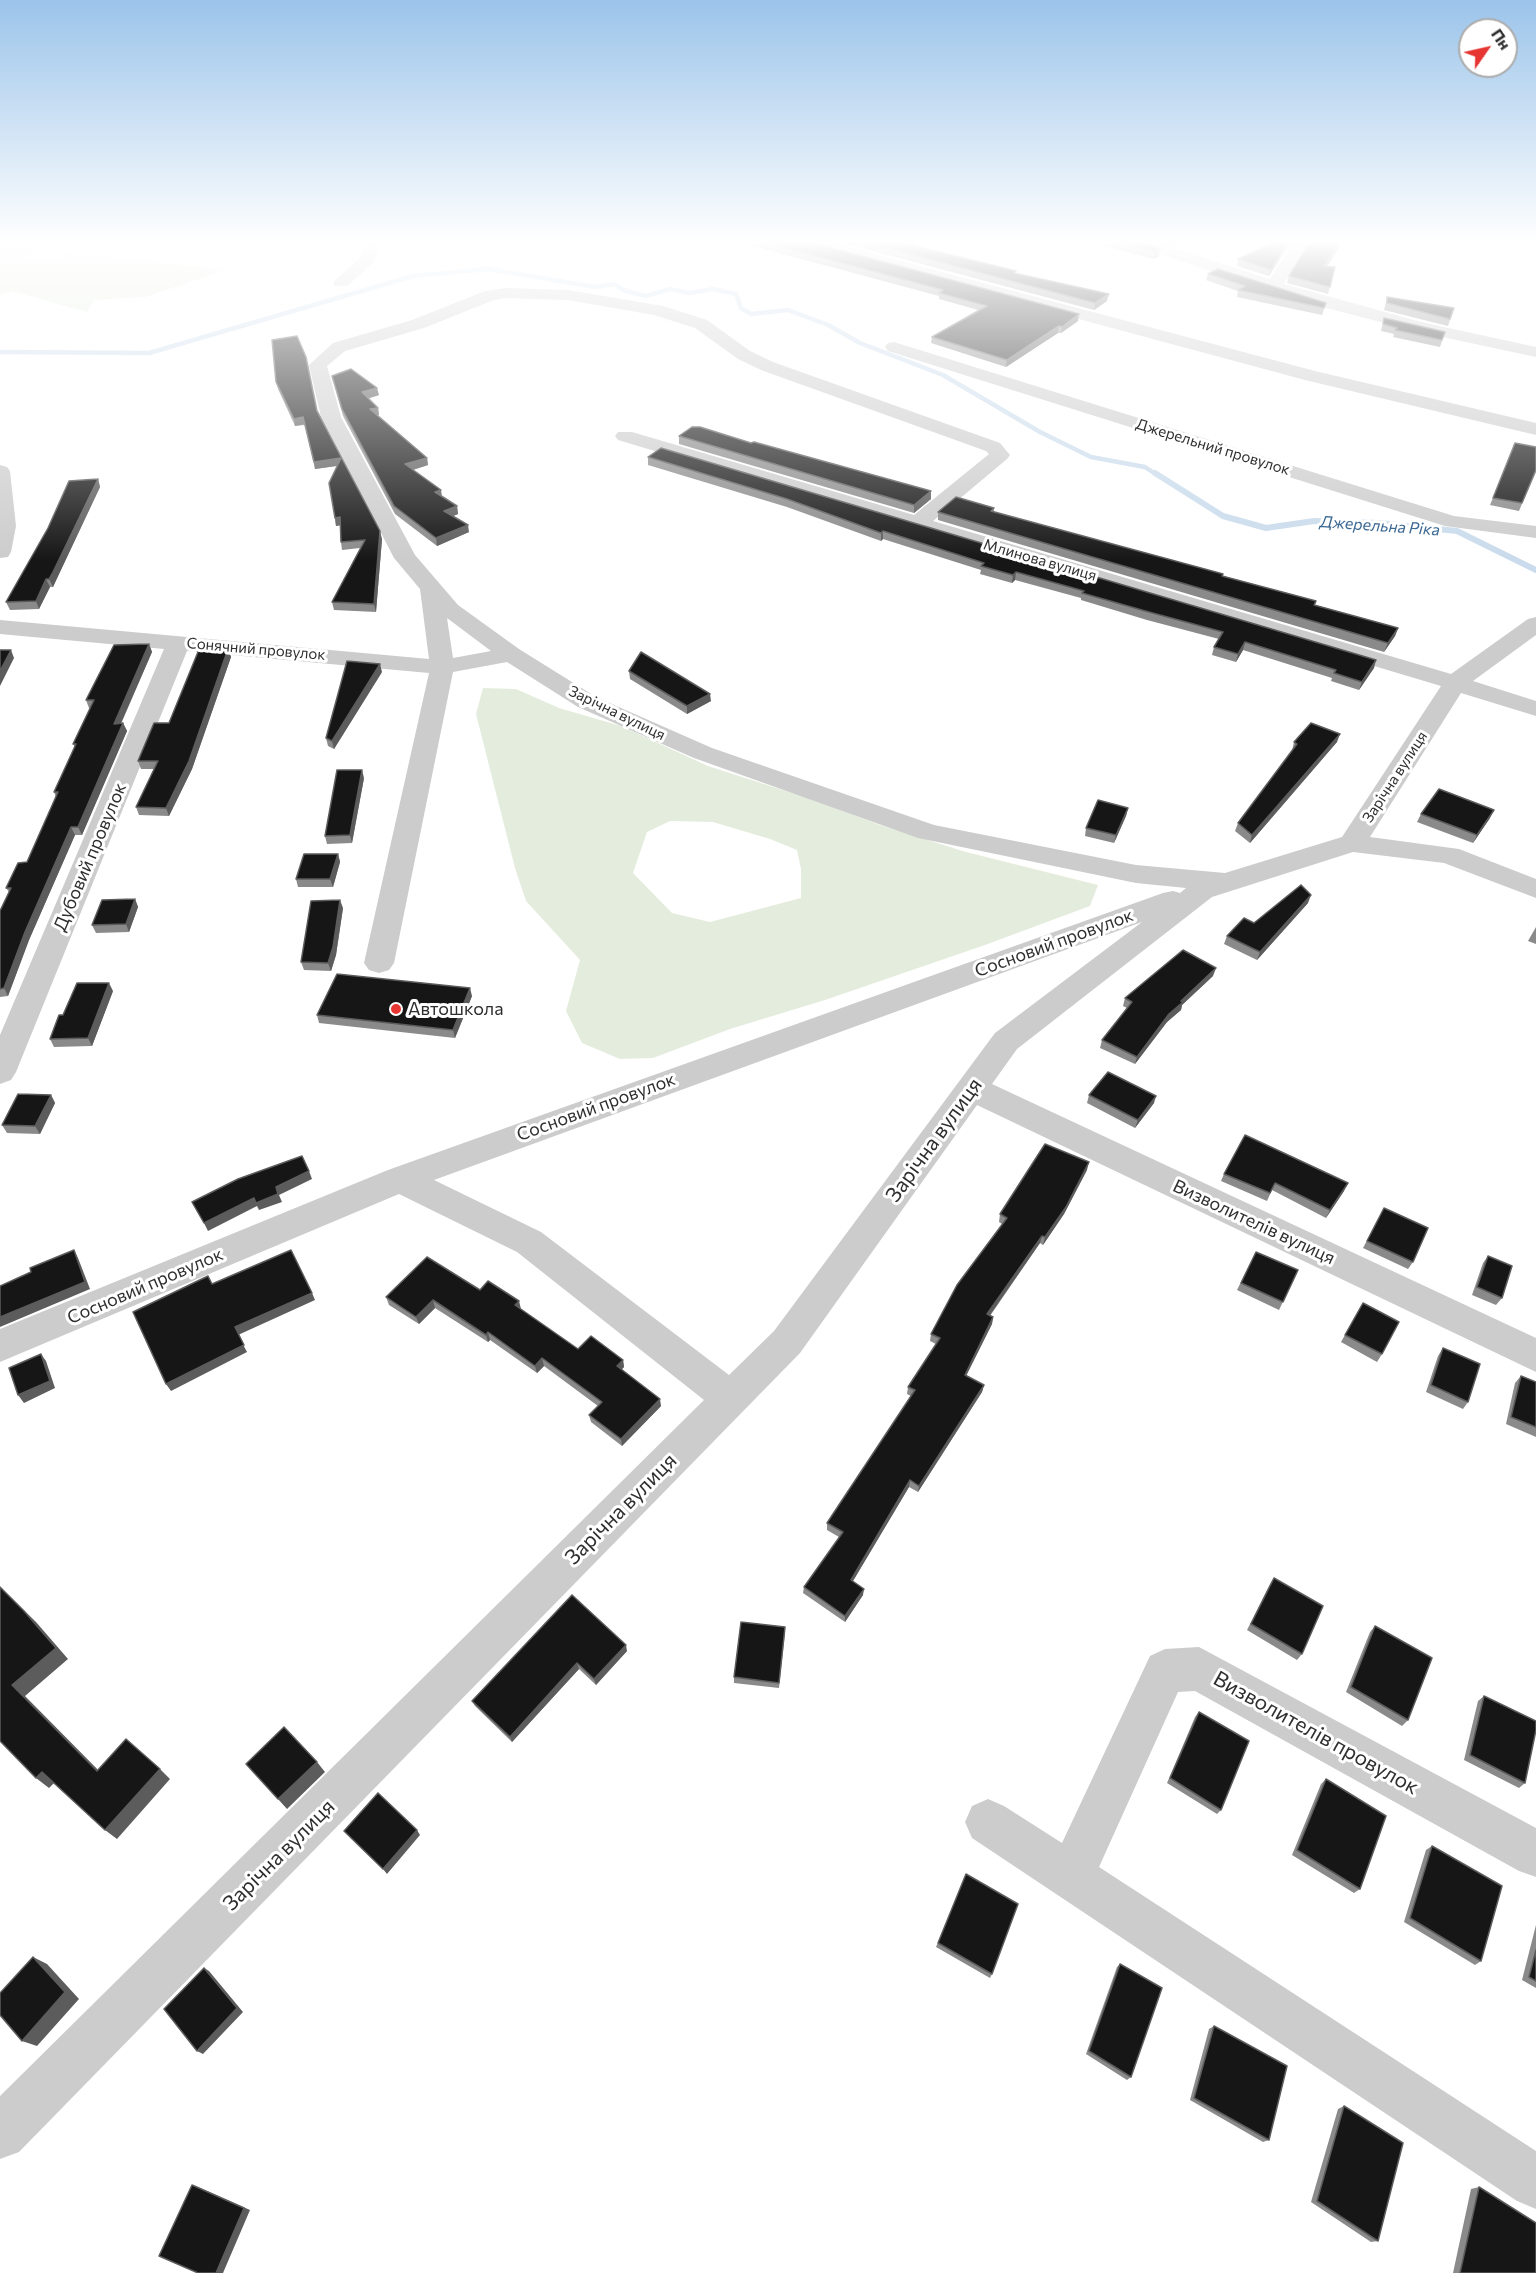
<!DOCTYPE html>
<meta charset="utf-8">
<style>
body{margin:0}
#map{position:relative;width:1536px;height:2273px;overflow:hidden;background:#fff;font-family:Commissioner,sans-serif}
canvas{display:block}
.north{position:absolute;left:1458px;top:18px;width:60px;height:60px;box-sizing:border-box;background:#fff;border:2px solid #acacac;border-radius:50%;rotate:56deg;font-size:16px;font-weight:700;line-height:24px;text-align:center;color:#2f2f2f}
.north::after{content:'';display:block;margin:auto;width:21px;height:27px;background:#e73531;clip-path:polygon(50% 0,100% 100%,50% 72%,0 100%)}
</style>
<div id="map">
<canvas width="1536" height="2273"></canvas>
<div class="north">Пн</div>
</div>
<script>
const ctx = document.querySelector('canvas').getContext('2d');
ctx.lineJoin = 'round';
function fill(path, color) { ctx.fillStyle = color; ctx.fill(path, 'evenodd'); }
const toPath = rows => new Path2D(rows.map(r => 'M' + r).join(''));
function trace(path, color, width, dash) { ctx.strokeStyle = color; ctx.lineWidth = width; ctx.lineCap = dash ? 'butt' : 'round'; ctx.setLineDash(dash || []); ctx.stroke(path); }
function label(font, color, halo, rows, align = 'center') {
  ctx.font = font + ' Commissioner,sans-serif'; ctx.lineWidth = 6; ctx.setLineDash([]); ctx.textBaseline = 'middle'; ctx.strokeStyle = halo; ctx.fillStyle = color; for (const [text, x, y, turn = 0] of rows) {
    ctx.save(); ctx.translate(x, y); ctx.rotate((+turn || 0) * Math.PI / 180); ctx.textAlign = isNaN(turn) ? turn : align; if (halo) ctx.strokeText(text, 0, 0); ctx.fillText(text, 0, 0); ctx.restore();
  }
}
fill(toPath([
 [0,245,42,247,27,258,57,260,64,254,101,256,227,270,145,297,94,300,87,312,12,291,0,295],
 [483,688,516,689,559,708,621,726,708,766,814,800,880,825,966,852,1098,885,1090,906,985,945,825,1000,730,1029,653,1058,620,1059,582,1043,566,1011,580,960,526,901,515,868,476,714],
 [670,821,713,822,770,839,797,850,801,869,801,898,710,922,672,913,633,873,647,832]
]), '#e4eddd');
trace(toPath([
 [0,352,149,353,413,276,489,269,595,287,615,284,623,290,646,296,670,289,689,293,713,289,736,294,741,308,751,314,788,310,828,325,860,343,943,375,1040,432,1091,457,1145,467,1157,475]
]), '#c9dbec', 4.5);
trace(toPath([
 [1155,473,1223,516,1266,528,1314,521,1379,523,1457,531,1536,570]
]), '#c9dbec', 6);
fill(toPath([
 [365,243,381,243,373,263,347,286,335,286,333,283,335,280,360,258,365,243],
 [806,243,833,243,1315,371,1536,423,1536,435,1305,380,808,246,806,243],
 [1134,243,1158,243,1270,279,1293,243,1309,243,1284,284,1421,322,1536,347,1536,357,1419,332,1311,304,1136,246,1134,243],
 [506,288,568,290,663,306,707,320,750,351,773,362,1000,443,1010,455,1007,459,933,521,1451,674,1528,619,1536,617,1536,635,1473,681,1536,701,1536,716,1461,693,1370,837,1459,849,1536,879,1536,898,1444,863,1353,852,1212,897,1017,1049,992,1084,1536,1338,1536,1372,977,1105,800,1353,19,2152,0,2159,0,2096,704,1400,517,1252,399,1194,0,1362,0,1329,388,1170,1163,893,1173,891,1180,893,1186,888,1136,883,918,838,694,758,578,707,507,662,453,672,394,963,389,970,379,973,369,970,364,963,429,673,187,651,16,1072,11,1080,0,1084,0,1035,164,649,0,634,0,620,429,659,420,589,394,558,321,417,309,365,333,343,412,320,485,291,506,288],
 [506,298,568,300,654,315,695,328,738,359,761,370,986,451,989,454,914,515,632,432,618,432,615,436,618,440,1441,686,1342,837,1225,873,1136,865,934,825,712,748,596,697,519,649,458,605,415,555,341,417,327,366,345,351,424,328,494,300,506,298],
 [447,618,491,651,453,658,447,618],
 [1142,922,995,1033,774,1331,729,1375,541,1232,434,1180,1142,922],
 [894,342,1454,516,1536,526,1536,538,1445,526,888,351,885,347,888,343,894,342],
 [0,465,7,467,10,471,16,526,11,552,8,557,0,558,0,465],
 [1199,1647,1536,1828,1536,1877,1519,1871,1195,1691,1178,1692,1099,1867,1536,2151,1536,2209,1517,2201,972,1838,965,1822,972,1806,988,1799,1004,1806,1062,1843,1150,1656,1165,1649,1199,1647]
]), '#ccc');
fill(toPath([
 [742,243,813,243,1078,321,1061,333,1058,333,1006,367,931,343,932,337,978,310,939,299,939,296],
 [843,243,903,243,1016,271,1015,273,1107,301,1094,310],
 [1093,243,1143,243,1160,249,1159,256,1154,259],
 [1166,243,1180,243,1175,246],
 [1290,243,1269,276,1237,266,1238,259],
 [1338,249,1327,266,1335,267,1328,294,1287,283,1289,276],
 [1208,274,1326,303,1322,315,1237,297,1238,291,1206,280],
 [1387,297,1454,308,1448,326,1384,310],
 [1384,318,1445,332,1440,347,1393,337,1394,334,1381,331],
 [332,376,379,395,368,398,378,408,379,415,377,415,427,458,428,465,413,470,442,496,457,506,458,514,453,516,469,532,437,546,395,514,343,416],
 [276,382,318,411,382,539,376,612,334,610,332,602,360,548,342,550,341,542,340,525,336,526,335,518,337,466,315,469,305,425,295,426,278,389],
 [679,436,751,443,931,491,931,499,914,513,679,444],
 [1515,443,1536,470,1519,511,1490,505],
 [648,457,1374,668,1359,690,1331,681,1332,678,1243,650,1236,662,1212,655,1214,647,1219,639,1147,620,1081,600,1081,598,1015,580,1012,583,980,574,981,570,883,539,881,541,787,507,648,465],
 [98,479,100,487,56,580,53,587,50,587,39,609,10,610,6,602],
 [994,508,994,512,1223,574,1223,576,1316,601,1315,605,1398,628,1395,636,1384,652,938,520,938,512],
 [149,644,152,652,121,724,123,723,127,731,82,835,75,835,29,940,8,996,0,997,0,911,9,892,6,888,27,862,56,797,54,792,75,747,73,744,91,708,89,708,86,700],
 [228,649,231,657,192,769,169,816,139,815,136,807,154,769,141,769,138,761],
 [629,671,711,701,687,714,630,679],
 [382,672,334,749,328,746,326,738],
 [1294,742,1337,742,1250,843,1235,831,1238,823,1292,751],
 [364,778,352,843,327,844,325,836],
 [1128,808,1126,816,1114,843,1085,836,1086,828],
 [1421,814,1490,818,1473,843,1417,822],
 [338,854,340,862,333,887,298,887,296,879],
 [135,899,138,907,129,932,96,933,92,925],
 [1308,903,1257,960,1224,944,1227,936,1254,923],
 [343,908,336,955,331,971,304,970,301,962],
 [1536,927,1536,944,1528,941],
 [1213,976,1182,1005,1181,1010,1167,1022,1135,1064,1100,1048,1102,1040,1127,1008,1123,1006,1125,998],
 [113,991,92,1046,54,1047,50,1039,63,1015],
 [472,996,455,1038,319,1023,317,1015],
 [51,1095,55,1103,40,1134,7,1133,2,1125],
 [1089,1095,1154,1103,1135,1128,1087,1103],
 [1087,1170,1064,1214,1043,1245,1040,1243,990,1316,993,1317,992,1324,966,1376,984,1385,982,1392,918,1492,909,1487,853,1581,863,1595,845,1622,803,1593,804,1587,839,1537,827,1530,827,1523,911,1396,907,1394,908,1387,936,1344,930,1341,931,1334,1002,1224,999,1222,1000,1214],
 [1224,1174,1344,1191,1326,1218,1272,1190,1267,1201,1221,1181],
 [1384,1208,1413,1262,1408,1269,1363,1248],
 [1256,1252,1298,1270,1279,1310,1237,1290],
 [1488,1256,1502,1298,1496,1305,1472,1295,1483,1263],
 [480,1290,520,1309,578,1349,623,1360,624,1367,622,1369,661,1406,622,1446,591,1422,589,1415,598,1406,544,1366,537,1373,490,1340,488,1342,435,1308,419,1324,389,1305,386,1297],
 [1363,1303,1382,1354,1377,1362,1341,1342],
 [1443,1348,1468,1402,1463,1409,1426,1392,1438,1356],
 [1521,1376,1536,1382,1536,1437,1506,1424,1515,1383],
 [1274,1578,1302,1654,1297,1660,1247,1630,1270,1584],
 [572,1595,627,1651,596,1685,579,1669,512,1742,475,1706,472,1701],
 [1375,1626,1408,1720,1402,1726,1346,1692,1370,1632],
 [785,1633,779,1688,734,1683,734,1677],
 [1484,1696,1525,1783,1519,1788,1464,1760,1478,1701],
 [1199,1712,1221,1810,1217,1814,1167,1783,1195,1717],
 [1326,1779,1360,1889,1354,1893,1292,1855,1321,1784],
 [1432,1846,1481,1961,1475,1965,1404,1922,1426,1850],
 [966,1874,992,1974,990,1978,936,1947],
 [1536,1925,1536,1988,1522,1980],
 [1120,1964,1131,2077,1127,2080,1086,2054,1117,1967],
 [1214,2026,1269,2140,1263,2142,1190,2100,1209,2029],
 [1344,2106,1378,2241,1371,2242,1311,2202,1338,2109],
 [1479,2187,1536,2273,1453,2273,1471,2189]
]), '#8a8a8a');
fill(toPath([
 [1288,243,1290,243,1269,276,1271,270],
 [1339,243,1340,243,1338,249,1323,273,1324,266],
 [1160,249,1159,256,1154,259,1155,252],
 [1109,294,1107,301,1094,310,1095,303],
 [1079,314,1078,321,1061,333,1062,327],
 [1059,326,1058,333,1006,367,1007,360],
 [377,388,379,395,364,400,362,392],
 [378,408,379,415,372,417,370,409],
 [303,417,305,424,295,426,294,419],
 [341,458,343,465,315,469,314,462],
 [427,458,428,465,406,472,405,464],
 [98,479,100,487,53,587,49,579],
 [441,490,442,497,435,492],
 [931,491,931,499,914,513,914,505],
 [457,506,458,514,446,519,444,511],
 [340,517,342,525,336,526,335,518],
 [468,525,469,532,437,546,436,538],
 [380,531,382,539,376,612,374,604],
 [883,531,883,539,881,541,881,533],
 [1016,572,1015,580,1012,583,1013,575],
 [46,579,50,587,39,609,36,601],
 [1398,628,1395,636,1384,652,1388,643],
 [1245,642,1243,650,1236,662,1238,654],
 [149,644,152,652,117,732,114,724],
 [228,649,231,657,192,769,169,816,166,808],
 [11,650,14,658,0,686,0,671],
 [1376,660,1374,668,1359,690,1362,682],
 [380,664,382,672,334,749,332,741],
 [710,694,711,701,687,714,687,706],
 [123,723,127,731,82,835,78,827],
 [1340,734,1337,742,1250,843,1252,835],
 [362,770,364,778,352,843,350,835],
 [1128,808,1126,816,1114,843,1116,835],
 [1494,810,1490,818,1473,843,1477,835],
 [71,827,75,835,29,940,8,996,4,988,25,932],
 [338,854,340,862,333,887,330,879],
 [1311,895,1308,903,1257,960,1260,952],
 [135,899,138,907,129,932,126,924],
 [340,900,343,908,336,955,331,971,328,963],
 [1216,968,1213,976,1182,1005,1181,1010,1167,1022,1135,1064,1137,1057,1169,1014,1181,1001],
 [109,983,113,991,92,1046,88,1038],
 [470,988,472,996,455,1038,453,1030],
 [51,1095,55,1103,40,1134,35,1126],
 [1156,1096,1154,1103,1135,1128,1138,1120],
 [1089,1162,1087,1170,1064,1214,1043,1245,1045,1237],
 [309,1171,312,1179,279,1195,282,1202,259,1210,257,1206,208,1231,204,1223],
 [1348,1183,1344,1191,1326,1218,1330,1210],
 [1042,1236,1040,1243,985,1322,987,1314],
 [74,1250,78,1258,90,1289,0,1327,0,1317],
 [312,1293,315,1300,238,1335,247,1352,171,1391,166,1384,235,1327],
 [433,1300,435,1308,419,1324,416,1317],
 [519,1301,521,1309,515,1305],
 [993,1317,992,1324,963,1382,965,1375],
 [488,1332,490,1340,488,1342,486,1335],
 [41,1354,46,1361,55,1388,24,1403,18,1395],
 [542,1358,544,1366,537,1373,535,1366],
 [623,1360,624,1367,618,1373,617,1366],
 [984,1385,982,1392,918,1492,919,1486],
 [660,1399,661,1406,622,1446,621,1439],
 [910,1480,909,1487,850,1586,851,1580],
 [0,1587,36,1622,68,1659,25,1696,109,1781,97,1771,12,1685],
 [864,1589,863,1595,845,1622,845,1616],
 [626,1645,627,1651,596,1685,594,1679],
 [577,1663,579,1669,512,1742,510,1737],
 [317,1762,325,1772,287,1809,278,1799],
 [160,1769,170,1779,117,1839,105,1830],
 [42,1772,55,1782,49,1788,36,1778],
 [417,1830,420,1835,387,1874,383,1869],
 [33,1957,47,1964,79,1999,37,2046,22,2041],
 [204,1968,209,1971,243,2012,203,2054,197,2051],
 [192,2185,198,2187,250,2210,223,2273,216,2273]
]), '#5c5c5c');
const building = toPath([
 [766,243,813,243,1079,314,1062,327,1059,326,1007,360,932,337,987,306,939,293,943,290,766,243],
 [867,243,903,243,1016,271,1014,273,1109,294,1095,303,867,243],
 [1121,243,1143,243,1160,249,1155,252,1121,243],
 [1272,243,1288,243,1271,270,1238,259,1272,243],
 [1309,243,1339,243,1324,266,1335,267,1330,287,1289,276,1309,243],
 [1218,269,1326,303,1324,308,1238,290,1245,286,1208,274,1218,269],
 [1387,297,1454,308,1450,319,1387,303,1387,297],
 [1384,318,1445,332,1442,340,1395,330,1397,328,1383,324,1384,318],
 [297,336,306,357,317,411,380,531,374,604,332,602,365,540,341,542,340,517,335,518,329,483,341,458,314,462,303,417,294,419,276,382,272,340,297,336],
 [351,369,377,388,362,392,378,408,370,409,427,458,405,464,441,490,435,492,457,506,444,511,468,525,436,538,394,506,342,409,332,376,351,369],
 [692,427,700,427,751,443,754,442,931,491,914,505,679,436,692,427],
 [1515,443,1536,447,1536,470,1522,503,1493,498,1515,443],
 [661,448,1376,660,1362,682,1334,673,1336,670,1245,642,1238,654,1214,647,1223,632,1149,612,1082,593,1084,591,1016,572,1013,575,981,566,984,563,883,531,881,533,787,499,648,457,661,448],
 [98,479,53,572,49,579,46,579,36,601,6,602,48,528,69,481,98,479],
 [956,497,994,508,991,511,1223,574,1222,576,1316,601,1314,605,1398,628,1388,643,938,512,956,497],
 [149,644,114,724,123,723,78,827,71,827,25,932,4,988,0,989,0,911,11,888,6,888,18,863,27,862,58,792,54,792,76,744,73,744,94,700,86,700,114,645,149,644],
 [200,647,228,649,189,761,166,808,136,807,158,761,138,761,154,723,169,723,200,647],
 [0,650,11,650,0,671,0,650],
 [641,652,710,694,687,706,629,671,641,652],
 [347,661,380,664,332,741,326,738,347,661],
 [1311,723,1340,734,1252,835,1238,823,1297,744,1294,742,1311,723],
 [337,770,362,770,350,835,325,836,337,770],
 [1439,789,1494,810,1477,835,1421,814,1439,789],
 [1098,800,1128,808,1116,835,1086,828,1098,800],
 [304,854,338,854,330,879,296,879,304,854],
 [1301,885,1311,895,1260,952,1227,936,1244,918,1254,923,1301,885],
 [135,899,126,924,92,925,102,900,135,899],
 [340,900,333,947,328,963,301,962,311,901,340,900],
 [1183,950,1216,968,1181,1001,1183,1002,1169,1014,1137,1057,1102,1040,1132,1002,1125,998,1183,950],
 [337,974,470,988,453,1030,317,1015,337,974],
 [77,983,109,983,88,1038,50,1039,59,1015,63,1015,77,983],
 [1108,1072,1156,1096,1138,1120,1089,1095,1108,1072],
 [18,1094,51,1095,35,1126,2,1125,18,1094],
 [1245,1135,1348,1183,1330,1210,1275,1183,1270,1193,1224,1174,1245,1135],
 [1045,1144,1089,1162,1066,1207,1045,1237,1042,1236,987,1314,993,1317,965,1375,984,1385,919,1486,910,1480,851,1580,864,1589,845,1616,804,1587,843,1532,827,1523,915,1390,908,1387,940,1338,931,1334,957,1285,1007,1218,1000,1214,1045,1144],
 [302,1156,309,1171,276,1187,278,1194,256,1203,254,1198,204,1223,192,1202,238,1179,302,1156],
 [1384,1208,1428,1228,1413,1262,1367,1241,1384,1208],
 [74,1250,85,1282,0,1317,0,1286,31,1272,30,1268,74,1250],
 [291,1250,312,1293,235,1327,244,1345,166,1384,133,1312,208,1276,212,1284,291,1250],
 [1256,1252,1298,1270,1283,1302,1241,1283,1256,1252],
 [1488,1256,1512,1266,1502,1298,1477,1287,1488,1256],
 [427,1257,480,1290,488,1281,519,1301,515,1305,578,1349,591,1336,623,1360,617,1366,660,1399,621,1439,589,1415,602,1402,542,1358,535,1366,488,1332,486,1335,433,1300,416,1317,386,1297,427,1257],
 [1363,1303,1399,1322,1382,1354,1345,1335,1363,1303],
 [1443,1348,1480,1364,1468,1402,1431,1385,1443,1348],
 [41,1354,50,1381,18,1395,9,1368,41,1354],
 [1521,1376,1536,1382,1536,1427,1511,1417,1521,1376],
 [1274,1578,1323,1606,1302,1654,1251,1624,1274,1578],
 [0,1587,24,1611,56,1648,12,1685,97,1771,126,1739,160,1769,105,1830,42,1772,36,1778,0,1741,0,1587],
 [572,1595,626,1645,594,1679,577,1663,510,1737,472,1701,572,1595],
 [741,1622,785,1627,779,1683,734,1677,741,1622],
 [1375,1626,1432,1658,1408,1720,1351,1687,1375,1626],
 [1484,1696,1536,1721,1536,1730,1525,1783,1470,1755,1484,1696],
 [1199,1712,1249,1741,1221,1810,1170,1778,1199,1712],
 [284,1727,317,1762,278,1799,246,1764,284,1727],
 [1326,1779,1386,1816,1360,1889,1297,1850,1326,1779],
 [378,1793,417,1830,383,1869,344,1831,378,1793],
 [1432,1846,1502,1886,1481,1961,1410,1918,1432,1846],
 [966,1874,1018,1904,992,1974,938,1943,966,1874],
 [1536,1950,1536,1981,1529,1977,1536,1950],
 [33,1957,65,1992,22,2041,0,2015,0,1993,33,1957],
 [1120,1964,1162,1988,1131,2077,1089,2051,1120,1964],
 [204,1968,237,2008,197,2051,164,2009,204,1968],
 [1214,2026,1287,2066,1269,2140,1194,2098,1214,2026],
 [1344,2106,1403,2143,1378,2241,1317,2201,1344,2106],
 [192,2185,244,2208,216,2273,198,2273,159,2256,192,2185],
 [1479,2187,1536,2223,1536,2273,1460,2273,1479,2187]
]);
fill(building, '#161616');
trace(building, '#5c5c5c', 1.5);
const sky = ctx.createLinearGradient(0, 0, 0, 561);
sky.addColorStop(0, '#9bc4ea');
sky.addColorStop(0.43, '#fff');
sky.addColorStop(1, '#ffffff00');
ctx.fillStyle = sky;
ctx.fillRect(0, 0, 1536, 561);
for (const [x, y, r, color] of [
 [396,1009,6,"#e73531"]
]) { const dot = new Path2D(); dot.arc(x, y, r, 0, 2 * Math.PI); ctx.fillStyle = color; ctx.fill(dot); trace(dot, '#fff', 2); }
label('15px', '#2f2f2f', '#fff', [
 ["Джерельний провулок",1213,447,17],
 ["Млинова вулиця",1040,560,16],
 ["Сонячний провулок",256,649,5],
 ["Зарічна вулиця",617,713,26],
 ["Зарічна вулиця",1395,777,-57]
]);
label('italic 16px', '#3c6993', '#fff', [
 ["Джерельна Ріка",1380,526,4]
]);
label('18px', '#2f2f2f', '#fff', [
 ["Дубовий провулок",90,857,-67],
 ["Сосновий провулок",1054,943,-20],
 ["Сосновий провулок",596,1107,-20],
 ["Визволителів вулиця",1254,1222,25],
 ["Сосновий провулок",145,1286,-23]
]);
label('18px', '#2f2f2f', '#fff', [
 ["Автошкола",408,1009]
], 'left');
label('21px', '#2f2f2f', '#fff', [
 ["Зарічна вулиця",934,1140,-54],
 ["Зарічна вулиця",621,1509,-45],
 ["Визволителів провулок",1316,1733,29],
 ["Зарічна вулиця",279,1855,-45]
]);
</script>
